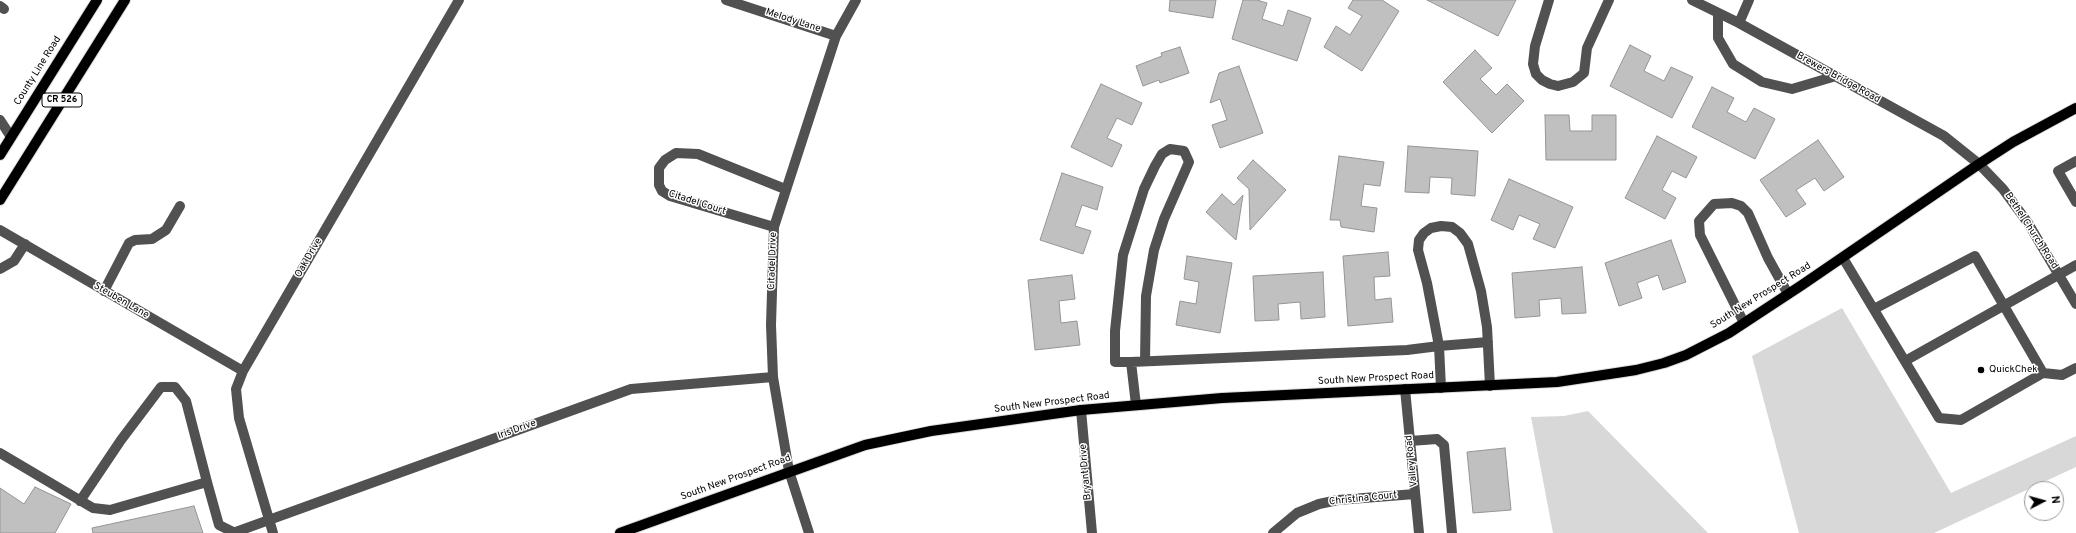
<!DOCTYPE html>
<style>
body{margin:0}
#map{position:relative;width:2076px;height:533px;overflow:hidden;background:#fff;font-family:Overpass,sans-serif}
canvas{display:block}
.north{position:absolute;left:2024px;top:481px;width:40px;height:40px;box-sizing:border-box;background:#fff;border:1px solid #999;border-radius:50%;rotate:84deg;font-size:11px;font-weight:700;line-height:16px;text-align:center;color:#000}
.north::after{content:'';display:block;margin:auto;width:14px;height:18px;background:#000;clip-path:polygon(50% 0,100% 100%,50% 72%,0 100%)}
</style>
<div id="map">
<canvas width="2076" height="533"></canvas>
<div class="north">N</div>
</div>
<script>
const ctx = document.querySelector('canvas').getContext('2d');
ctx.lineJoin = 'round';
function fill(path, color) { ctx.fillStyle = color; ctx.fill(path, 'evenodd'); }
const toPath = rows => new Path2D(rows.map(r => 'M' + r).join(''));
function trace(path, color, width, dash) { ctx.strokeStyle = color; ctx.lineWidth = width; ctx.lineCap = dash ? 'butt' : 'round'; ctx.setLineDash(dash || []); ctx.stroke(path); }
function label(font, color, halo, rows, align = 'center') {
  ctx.font = font + ' Overpass,sans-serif'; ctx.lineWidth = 3; ctx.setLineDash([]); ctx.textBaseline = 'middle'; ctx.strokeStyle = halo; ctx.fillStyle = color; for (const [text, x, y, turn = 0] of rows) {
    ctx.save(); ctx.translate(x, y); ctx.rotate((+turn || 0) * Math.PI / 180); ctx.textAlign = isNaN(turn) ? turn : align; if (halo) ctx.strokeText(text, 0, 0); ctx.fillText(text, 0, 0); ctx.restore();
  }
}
fill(toPath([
 [1842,308,1951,493,2076,436,2076,467,1934,533,1799,533,1752,356],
 [1588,411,1708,533,1553,533,1531,417,1564,416]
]), '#d8d8d8');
const building = toPath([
 [1170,0,1216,0,1213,18,1169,11,1170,0],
 [1243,0,1257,0,1267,3,1262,19,1283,26,1288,10,1311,18,1297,61,1232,39,1243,0],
 [1353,0,1382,0,1399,11,1362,71,1324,47,1336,26,1350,35,1362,16,1348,8,1353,0],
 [1427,0,1516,0,1498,36,1427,0],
 [1630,45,1651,56,1644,71,1664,81,1671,67,1693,77,1672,118,1610,86,1630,45],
 [1180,47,1189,73,1160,83,1159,80,1143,86,1136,66,1162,56,1161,53,1180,47],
 [1475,50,1492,68,1480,79,1496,95,1507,84,1524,101,1492,133,1443,82,1475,50],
 [1239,66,1263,133,1220,148,1212,125,1227,120,1220,99,1210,103,1219,73,1239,66],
 [1101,84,1142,103,1132,125,1117,118,1107,138,1122,145,1112,167,1071,147,1101,84],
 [1712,87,1734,98,1727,112,1746,122,1754,108,1775,119,1755,159,1692,127,1712,87],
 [1545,115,1569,115,1570,131,1592,131,1592,115,1616,115,1616,160,1546,160,1545,115],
 [1657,136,1697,157,1686,178,1672,171,1662,190,1676,198,1665,219,1625,198,1657,136],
 [1818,140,1844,177,1824,191,1815,178,1796,190,1806,204,1786,217,1760,180,1818,140],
 [1408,146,1478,151,1475,196,1451,194,1452,178,1430,177,1429,193,1405,192,1408,146],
 [1339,156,1384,162,1380,186,1364,184,1361,206,1377,208,1374,232,1341,227,1340,220,1330,220,1339,156],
 [1253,160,1286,190,1250,230,1249,189,1237,178,1253,160],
 [1062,173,1103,187,1097,210,1082,205,1075,226,1091,231,1083,254,1040,240,1062,173],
 [1509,179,1573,207,1555,248,1533,239,1540,224,1519,215,1513,230,1491,220,1509,179],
 [1222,194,1234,205,1243,195,1236,240,1206,212,1222,194],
 [1671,240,1686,282,1663,290,1658,275,1637,283,1642,298,1619,306,1605,263,1671,240],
 [1388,252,1390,276,1374,277,1375,300,1391,298,1393,322,1348,326,1343,256,1388,252],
 [1187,256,1232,263,1220,333,1176,325,1180,301,1196,304,1199,282,1184,279,1187,256],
 [1582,267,1586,313,1562,314,1561,298,1539,300,1540,316,1515,318,1512,273,1582,267],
 [1323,272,1325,317,1301,319,1300,302,1278,304,1279,320,1255,321,1253,276,1323,272],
 [1072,275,1075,299,1059,301,1061,323,1077,321,1080,345,1035,350,1028,280,1072,275],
 [1505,448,1511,510,1473,513,1467,452,1505,448],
 [35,487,71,504,55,533,0,533,0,488,24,504,35,487],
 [194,506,203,533,93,533,92,528,194,506]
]);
fill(building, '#c0c0c0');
trace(building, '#959595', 1);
const major = toPath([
 [0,155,97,0],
 [0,200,125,0],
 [620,533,865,445,931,431,1081,410,1222,398,1557,382,1636,370,1664,363,1686,355,1729,333,1802,285,1979,164,2013,142,2076,108]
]);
trace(major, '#dbdbdb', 12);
trace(toPath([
 [726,0,836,36],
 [1549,0,1535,46,1533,64,1536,74,1542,80,1550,84,1558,86,1573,82,1584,73,1587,48,1609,0],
 [1692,0,1739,23,1944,136,1979,164,2003,189,2028,223,2076,304],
 [0,6,4,9],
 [1718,13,1718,38,1733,64,1762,82,1792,89,1836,76],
 [1739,23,1749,0],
 [0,120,11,137],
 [2076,161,2058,171,2076,202],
 [774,227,670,196,662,191,659,185,659,168,665,160,676,153,698,154,785,189],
 [0,230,243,371],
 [1843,258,1939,418,1961,420,2043,373,2062,375,2076,368],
 [0,269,14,261,25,244],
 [104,291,129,243,135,240,152,239,166,230,180,206],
 [1874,309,1975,256,2043,373],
 [1744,323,1700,235,1699,221,1714,204,1732,203,1741,206,1748,213,1768,258,1788,294],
 [1905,361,2076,265],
 [1131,362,1115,362,1115,331,1123,255,1144,189,1155,166,1162,154,1170,149,1184,151,1189,162,1164,219,1154,250,1146,296,1145,361],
 [1441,388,1439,346,1488,342],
 [1405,389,1419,533],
 [1136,405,1131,362,1407,350,1439,346,1427,283,1418,250,1419,240,1424,233,1431,228,1441,226,1452,227,1460,233,1468,244,1481,291,1487,327,1490,386],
 [1081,410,1092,533],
 [1410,441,1437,439,1444,445,1452,533],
 [0,453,93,508,110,510,207,482,219,525,233,532],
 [80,501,121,440,161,387,175,387,186,401,207,482],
 [233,533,631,389,773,377],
 [273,533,239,418,236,389,243,371,459,0],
 [809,533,789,471,773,377,771,325,774,227,836,36,856,0],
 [1273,533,1297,513,1319,504,1338,500,1415,494]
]), '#515151', 10);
trace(major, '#000', 10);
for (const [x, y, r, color] of [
 [1981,370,4,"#000"]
]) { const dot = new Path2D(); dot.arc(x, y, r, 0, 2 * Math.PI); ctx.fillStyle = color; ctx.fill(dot); trace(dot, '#fff', 1.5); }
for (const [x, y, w] of [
 [62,100,40]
]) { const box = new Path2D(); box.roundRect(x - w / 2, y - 7, w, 14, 3); ctx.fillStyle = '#fff'; ctx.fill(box); trace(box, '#000', 1); }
label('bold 9px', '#000', null, [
 ["CR 526",62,100]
]);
label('10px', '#000', '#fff', [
 ["Melody Lane",793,21,18],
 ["County Line Road",38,71,-58],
 ["Brewers Bridge Road",1838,78,29],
 ["Citadel Court",697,203,18],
 ["Bethel Church Road",2031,231,57],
 ["Oak Drive",309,258,-60],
 ["Citadel Drive",773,261,-88],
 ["South New Prospect Road",1761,296,-32],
 ["Steuben Lane",121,301,30],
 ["South New Prospect Road",1376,379,-3],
 ["South New Prospect Road",1052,403,-7],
 ["Iris Drive",517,430,-20],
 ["Valley Road",1412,461,-96],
 ["Bryant Drive",1086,472,-95],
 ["South New Prospect Road",736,478,-20],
 ["Christina Court",1363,499,-6]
]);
label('10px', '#000', '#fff', [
 ["QuickChek",1989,370]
], 'left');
</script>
